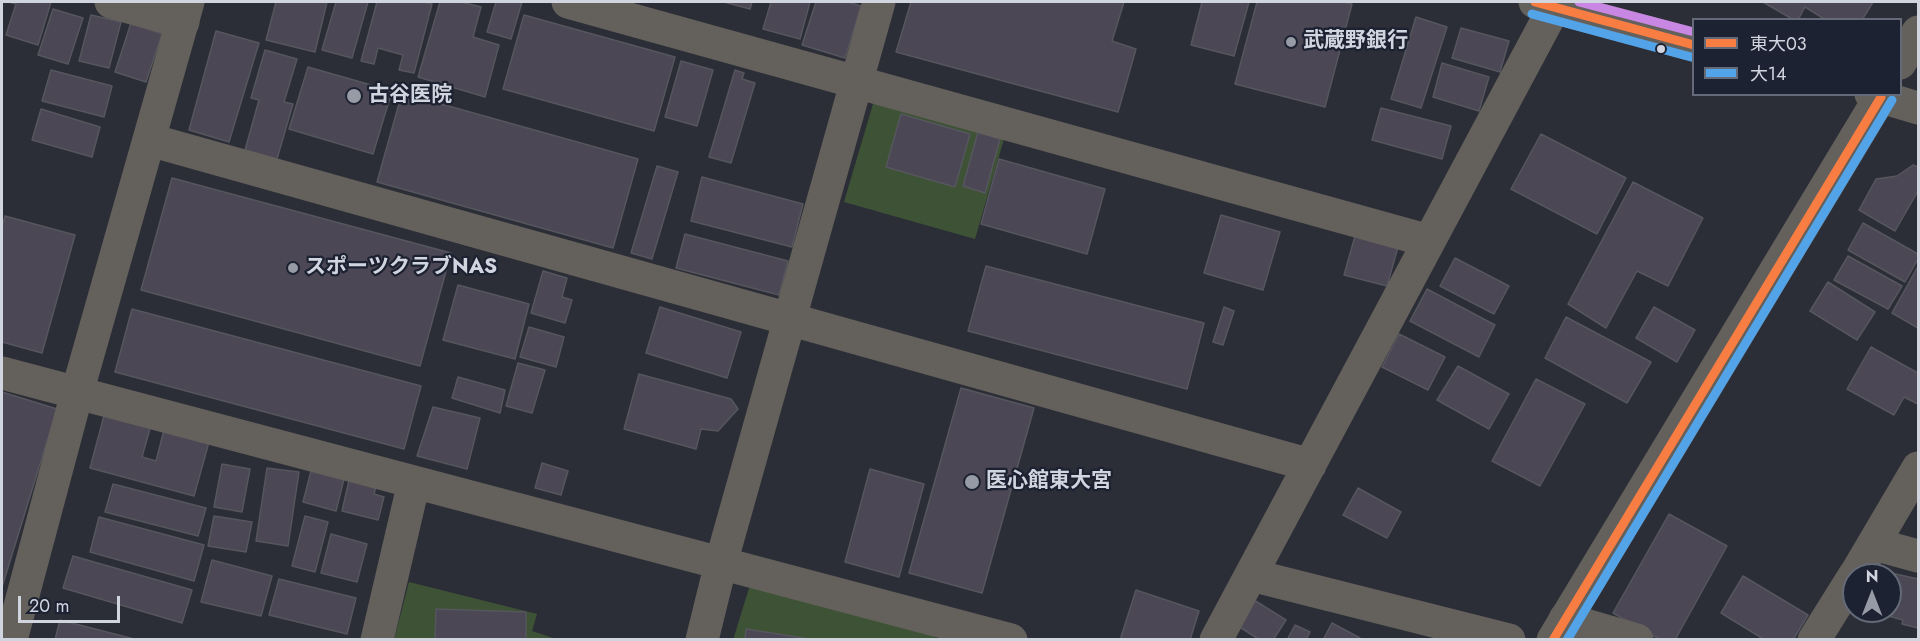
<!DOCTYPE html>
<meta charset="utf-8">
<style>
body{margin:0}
#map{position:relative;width:1920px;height:641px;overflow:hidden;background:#2b2e37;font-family:Jost,"Noto Sans JP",sans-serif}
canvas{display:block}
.frame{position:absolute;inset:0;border:3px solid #d1d5e0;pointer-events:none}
.legend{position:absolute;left:1692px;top:18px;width:210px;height:78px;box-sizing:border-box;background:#1c2231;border:2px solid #646a77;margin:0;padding:8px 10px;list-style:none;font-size:18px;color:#d1d5e0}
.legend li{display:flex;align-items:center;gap:12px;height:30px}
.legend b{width:30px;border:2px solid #646a77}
.north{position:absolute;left:1842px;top:563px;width:60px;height:60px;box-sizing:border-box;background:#1c2231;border:2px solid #646a77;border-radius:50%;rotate:0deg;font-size:16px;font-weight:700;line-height:24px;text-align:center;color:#d1d5e0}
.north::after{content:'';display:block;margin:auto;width:21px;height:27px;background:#979ba5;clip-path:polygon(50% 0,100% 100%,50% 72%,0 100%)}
.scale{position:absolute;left:18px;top:596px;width:102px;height:27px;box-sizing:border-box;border:3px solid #d1d5e0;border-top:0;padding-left:8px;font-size:18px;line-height:21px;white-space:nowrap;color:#d1d5e0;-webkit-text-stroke:4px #1c2231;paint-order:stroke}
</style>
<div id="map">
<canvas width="1920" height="641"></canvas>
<div class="frame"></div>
<ul class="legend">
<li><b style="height:8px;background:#f77d43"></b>東大03</li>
<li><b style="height:8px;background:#53a3e8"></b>大14</li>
</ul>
<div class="north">N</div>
<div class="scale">20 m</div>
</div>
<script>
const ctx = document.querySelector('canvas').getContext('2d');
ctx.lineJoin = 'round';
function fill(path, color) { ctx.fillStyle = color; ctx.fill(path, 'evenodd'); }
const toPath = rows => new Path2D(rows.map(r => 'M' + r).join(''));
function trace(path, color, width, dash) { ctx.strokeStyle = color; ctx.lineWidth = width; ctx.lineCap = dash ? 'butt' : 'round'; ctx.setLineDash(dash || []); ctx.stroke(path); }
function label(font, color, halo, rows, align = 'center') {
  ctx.font = font + ' Jost,"Noto Sans JP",sans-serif'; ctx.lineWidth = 4.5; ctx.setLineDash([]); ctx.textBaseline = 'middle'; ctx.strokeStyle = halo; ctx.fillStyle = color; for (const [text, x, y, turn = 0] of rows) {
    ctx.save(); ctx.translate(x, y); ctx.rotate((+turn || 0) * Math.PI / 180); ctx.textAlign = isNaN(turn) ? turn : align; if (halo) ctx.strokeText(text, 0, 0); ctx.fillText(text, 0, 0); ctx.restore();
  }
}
fill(toPath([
 [884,102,1006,132,975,239,844,202,873,104],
 [409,582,537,614,532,631,559,640,394,640],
 [750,585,936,633,935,640,733,640]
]), '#3e5335');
const building = toPath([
 [9,2,51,2,38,45,6,35,16,4,9,2],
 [276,2,327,2,315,52,266,40,276,2],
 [336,2,368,2,352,58,322,50,336,2],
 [377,2,423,2,432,4,414,73,399,70,403,55,378,48,374,64,361,61,377,2],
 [440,2,461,2,481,7,473,37,499,45,485,97,418,77,440,2],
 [496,2,522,2,511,39,487,32,496,2],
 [724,2,752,2,750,9,724,2],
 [771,2,810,2,800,39,763,29,771,2],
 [816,2,848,2,861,6,845,58,802,45,816,2],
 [911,2,1124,2,1112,41,1136,49,1118,112,896,52,911,2],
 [1202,2,1249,2,1234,56,1191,45,1202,2],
 [1257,2,1343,2,1352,4,1325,107,1235,84,1257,2],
 [1763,2,1873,2,1862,20,1826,20,1805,7,1798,20,1794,20,1763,2],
 [53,9,83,18,68,64,38,55,53,9],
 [91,15,121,22,109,68,79,61,91,15],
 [524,15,675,57,654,131,503,89,524,15],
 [1416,17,1447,27,1421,108,1391,99,1416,17],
 [131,23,162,34,146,82,115,72,131,23],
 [1461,28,1509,41,1500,72,1452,58,1461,28],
 [216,31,259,43,229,142,189,130,216,31],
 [265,50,297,59,284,102,293,104,277,159,245,150,259,100,251,98,265,50],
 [681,61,713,70,697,126,665,117,681,61],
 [1442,63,1489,77,1479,111,1433,97,1442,63],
 [308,67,392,91,373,154,289,129,308,67],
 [51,70,112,86,104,117,42,101,51,70],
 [735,70,744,73,742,79,755,83,731,163,709,157,735,70],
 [402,93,638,159,613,248,377,182,402,93],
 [1381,108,1451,126,1442,159,1372,140,1381,108],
 [41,109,100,127,92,157,32,140,41,109],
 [901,114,970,134,955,187,886,167,901,114],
 [978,132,1000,139,985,193,963,186,978,132],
 [1541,134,1626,178,1597,234,1511,189,1541,134],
 [999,159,1105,189,1087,254,981,224,999,159],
 [1913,165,1918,167,1918,191,1895,231,1859,210,1876,179,1897,176,1913,165],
 [657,166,678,172,652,259,631,253,657,166],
 [702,177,803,204,792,247,691,221,702,177],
 [172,178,451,253,420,366,141,290,172,178],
 [1633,182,1703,218,1668,286,1637,271,1606,328,1568,304,1633,182],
 [1221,215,1280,232,1263,290,1204,273,1221,215],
 [5,216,75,235,42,353,2,342,2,228,5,216],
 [1863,223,1918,254,1918,259,1905,282,1848,250,1863,223],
 [1357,229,1400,240,1387,286,1344,275,1357,229],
 [685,234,788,261,779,295,676,268,685,234],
 [1848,256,1902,286,1888,309,1834,280,1848,256],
 [1455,258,1509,286,1494,314,1440,286,1455,258],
 [986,266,1204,323,1187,389,968,331,986,266],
 [1917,268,1918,269,1918,328,1892,313,1917,268],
 [543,271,567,278,562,297,572,300,565,323,531,313,543,271],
 [1828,282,1875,312,1857,340,1810,311,1828,282],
 [458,285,529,304,515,359,443,340,458,285],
 [1427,289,1495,325,1479,357,1410,321,1427,289],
 [660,307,741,332,727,378,646,353,660,307],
 [1224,307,1234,311,1223,345,1213,342,1224,307],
 [1654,307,1695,330,1677,362,1636,338,1654,307],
 [132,309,421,386,404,449,115,372,132,309],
 [1566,317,1651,362,1627,403,1545,358,1566,317],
 [529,327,564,337,556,367,520,357,529,327],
 [1399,334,1445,357,1428,390,1382,367,1399,334],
 [1871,347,1918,373,1918,404,1904,397,1894,415,1847,389,1871,347],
 [518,363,545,370,532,413,506,406,518,363],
 [1458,366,1509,394,1489,429,1437,400,1458,366],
 [639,374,731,399,738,409,718,431,701,429,696,449,624,429,639,374],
 [458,377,505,390,500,413,452,398,458,377],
 [1536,379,1585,404,1540,486,1492,461,1536,379],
 [961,388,1034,408,982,593,909,573,961,388],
 [2,392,57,409,2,587,2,392],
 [433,407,480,418,467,469,417,456,433,407],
 [105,412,151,425,142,457,156,461,164,430,209,442,194,496,90,468,105,412],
 [542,463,568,471,561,495,535,488,542,463],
 [222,464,250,469,242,512,214,507,222,464],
 [267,468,299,472,288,546,256,541,267,468],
 [870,469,924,484,899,577,845,562,870,469],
 [311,471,344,479,336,511,303,502,311,471],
 [350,476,377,482,374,494,384,497,378,520,342,511,350,476],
 [113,484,206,508,198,536,105,512,113,484],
 [1358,488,1401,512,1387,538,1343,515,1358,488],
 [1669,514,1727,546,1675,640,1661,640,1613,613,1669,514],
 [214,516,252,522,246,552,208,546,214,516],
 [305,516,328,522,315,572,292,566,305,516],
 [99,517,204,545,194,581,90,552,99,517],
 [331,534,367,544,357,582,321,573,331,534],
 [73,556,192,590,182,623,63,588,73,556],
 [212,560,272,576,261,616,201,602,212,560],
 [1887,572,1918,579,1918,628,1902,624,1903,620,1877,613,1877,611,1890,611,1890,575,1887,575,1887,572],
 [1743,576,1808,615,1793,640,1765,640,1721,613,1743,576],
 [279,579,356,598,347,634,269,615,279,579],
 [1136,590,1199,611,1190,640,1120,640,1136,590],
 [1254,600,1286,620,1273,640,1260,640,1238,626,1254,600],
 [436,609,526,612,526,640,435,640,436,609],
 [60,620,138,640,55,640,60,620],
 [1332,623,1360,638,1359,640,1323,640,1332,623],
 [1295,625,1310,632,1306,640,1287,640,1295,625],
 [746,629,816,640,745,640,746,629]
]);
fill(building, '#4b4754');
trace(building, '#56565e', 1.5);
trace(toPath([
 [111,2,183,22],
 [568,2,1429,241],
 [150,140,1310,465],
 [2,373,1011,640],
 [1874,544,1918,556],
 [1251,575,1509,640],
 [1565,619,1637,640],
 [377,640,414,482],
 [702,640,721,563,879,2],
 [1216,640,1557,2]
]), '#64605b', 33);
trace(toPath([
 [1535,2,1694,45],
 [1900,63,1918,32],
 [1871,94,1918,108],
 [1855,575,1918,468],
 [11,640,77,393,188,2],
 [1553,640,1882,94],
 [1814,640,1854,576]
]), '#64605b', 33);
trace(toPath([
 [1535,2,1694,45],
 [1553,640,1881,97]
]), '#f77d43', 9);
trace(toPath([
 [1532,14,1691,57],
 [1567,640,1892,100]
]), '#53a3e8', 9);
trace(toPath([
 [1579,2,1694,32]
]), '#c787e3', 9);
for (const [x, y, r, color] of [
 [1291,42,6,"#979ba5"],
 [1661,49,5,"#d1d5e0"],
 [354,96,8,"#979ba5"],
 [293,268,6,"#979ba5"],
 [972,482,8,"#979ba5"]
]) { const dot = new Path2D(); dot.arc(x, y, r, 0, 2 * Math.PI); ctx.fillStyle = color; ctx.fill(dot); trace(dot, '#1c2231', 2); }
label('bold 21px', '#d1d5e0', '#1c2231', [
 ["武蔵野銀行",1303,42],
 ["古谷医院",368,96],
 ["スポーツクラブNAS",305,268],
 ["医心館東大宮",986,482]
], 'left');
</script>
